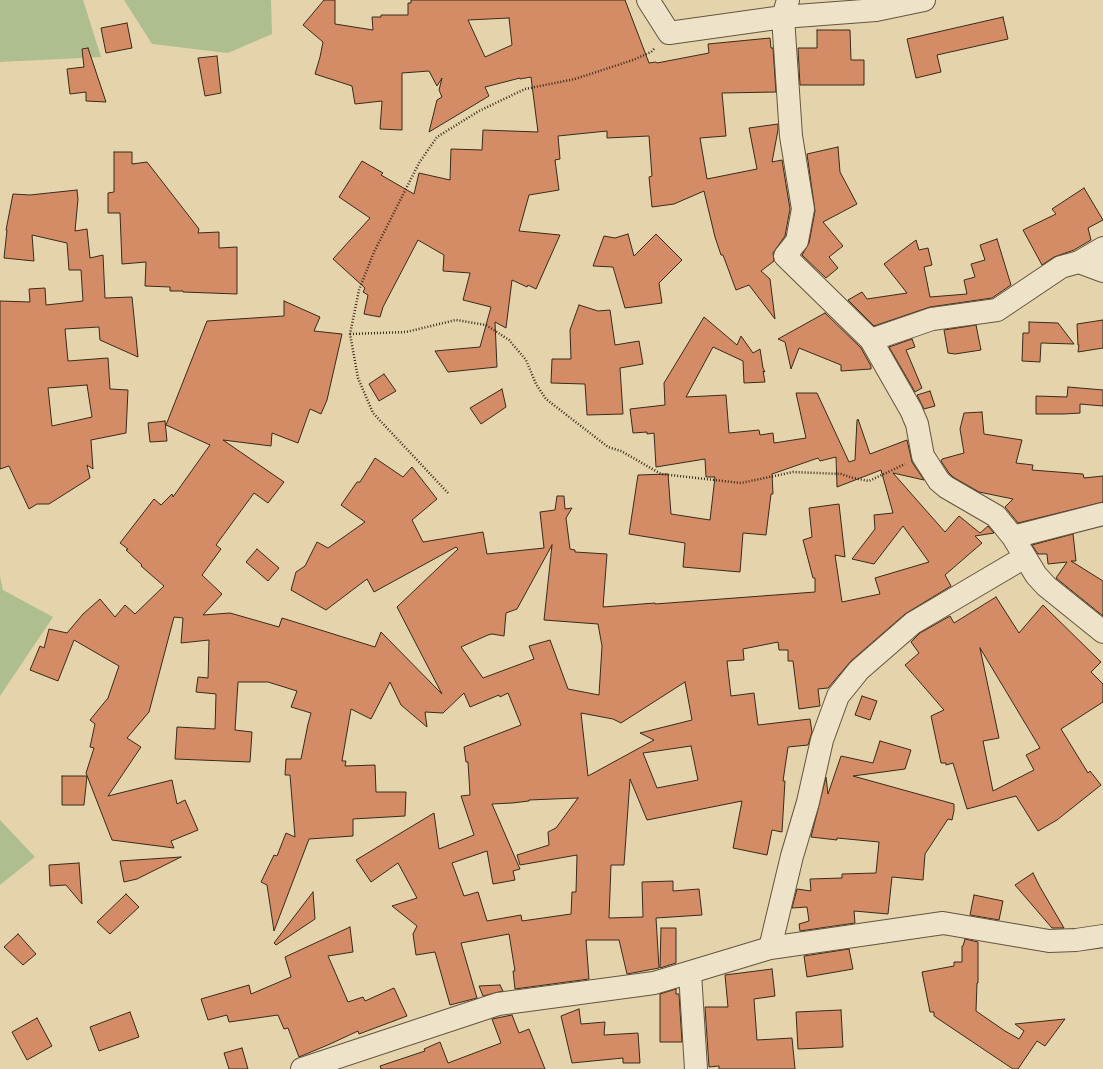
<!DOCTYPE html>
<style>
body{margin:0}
canvas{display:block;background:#e5d3ac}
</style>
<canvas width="1103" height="1069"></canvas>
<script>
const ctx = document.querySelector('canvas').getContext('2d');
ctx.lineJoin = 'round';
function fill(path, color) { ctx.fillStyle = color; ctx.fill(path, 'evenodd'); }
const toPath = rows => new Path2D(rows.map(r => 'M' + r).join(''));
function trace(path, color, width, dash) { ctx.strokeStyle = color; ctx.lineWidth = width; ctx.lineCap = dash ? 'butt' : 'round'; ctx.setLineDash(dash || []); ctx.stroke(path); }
fill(toPath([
 [0,0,83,0,101,57,0,62],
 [124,0,271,0,272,34,228,53,152,44],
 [0,576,3,590,53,617,0,696],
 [0,820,35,857,0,885]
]), '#aebe8e');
const building = toPath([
 [324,0,335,0,335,24,373,30,372,17,381,17,381,15,408,15,408,3,411,3,411,0,625,0,649,63,656,62,657,63,709,53,708,44,770,38,771,48,773,48,776,92,722,93,726,136,700,138,707,179,757,169,749,128,778,124,778,130,772,162,782,160,790,209,785,236,773,253,774,261,761,271,770,279,775,319,749,285,736,290,723,255,721,255,715,237,704,191,674,204,652,207,649,177,652,176,649,136,607,138,607,131,558,136,560,159,555,160,559,190,529,195,519,231,560,235,536,289,528,285,527,287,512,280,506,328,495,322,497,367,448,372,435,351,480,347,491,307,463,300,470,273,443,271,444,255,418,240,383,307,380,317,364,314,368,295,363,292,365,288,333,259,370,218,339,197,362,161,383,173,381,175,414,194,419,173,450,180,451,149,482,150,483,130,538,132,531,77,520,79,520,78,485,87,489,96,429,132,437,100,442,97,439,90,442,78,437,86,429,71,402,73,402,130,380,129,382,101,355,104,352,86,315,74,320,57,323,42,303,25,324,0],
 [509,18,512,45,485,57,468,20,509,18],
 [1003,17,1008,39,937,55,941,72,916,78,907,39,1003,17],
 [127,23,132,48,106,53,101,28,127,23],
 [817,30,850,30,851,60,864,60,864,85,800,85,798,48,817,48,817,30],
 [88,48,106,102,86,101,86,92,70,94,67,69,84,67,82,49,88,48],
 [217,56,221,93,205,96,198,58,217,56],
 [838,147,840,172,857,204,823,222,843,246,829,257,838,268,826,278,802,255,809,243,815,211,807,154,838,147],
 [114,152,132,152,132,164,147,162,199,229,198,233,219,232,219,248,237,247,237,294,183,292,183,291,170,291,170,287,145,286,146,262,122,264,120,213,108,213,108,193,114,192,114,152],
 [1084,188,1103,220,1088,228,1091,240,1074,250,1054,257,1042,265,1023,230,1056,214,1052,209,1084,188],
 [77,190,78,199,75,231,87,229,90,258,103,255,105,298,132,297,138,357,100,340,99,327,65,329,68,361,108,358,110,389,128,390,126,433,91,440,93,469,87,465,90,478,49,504,37,504,29,509,9,466,0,469,0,301,30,302,29,289,45,288,46,305,83,301,81,270,69,270,67,243,32,235,34,261,4,258,7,230,6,230,13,194,30,195,77,190],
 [87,385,92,417,52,426,48,388,87,385],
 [628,234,634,256,656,234,682,260,659,283,662,303,625,308,613,267,593,266,604,236,615,238,628,234],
 [997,239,1011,285,992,298,930,307,874,326,848,300,862,292,867,299,907,293,884,264,916,240,919,250,928,248,932,265,924,267,930,297,967,294,964,280,975,277,971,264,985,260,980,245,997,239],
 [284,301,320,317,314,331,342,334,327,400,321,414,310,409,298,443,272,433,271,446,223,440,284,482,268,503,254,493,216,545,221,549,202,575,222,594,203,615,230,613,279,627,282,618,375,647,381,632,442,694,397,607,458,549,456,547,374,592,367,579,326,610,291,590,296,572,305,566,317,542,328,548,365,522,341,505,357,482,360,482,375,458,403,477,412,467,437,499,412,520,423,542,483,532,487,554,544,548,540,512,555,510,557,496,564,496,565,509,572,508,566,518,570,549,575,550,575,552,607,554,603,607,655,603,655,604,815,592,815,578,813,578,803,540,812,537,809,508,839,504,845,557,835,555,842,602,880,594,875,578,929,562,903,526,874,564,852,559,875,529,874,515,893,513,881,470,837,487,836,457,820,461,818,458,772,474,773,494,771,494,766,535,743,533,740,572,683,567,685,543,629,534,638,475,668,474,671,514,710,520,715,477,706,477,705,459,656,467,654,433,647,434,647,432,633,433,630,409,665,405,664,383,704,317,737,345,741,336,753,353,760,349,763,368,765,372,763,371,765,382,744,383,743,361,713,347,686,397,726,395,729,433,759,430,760,435,773,433,774,443,806,438,796,393,817,393,849,462,855,460,857,420,858,419,870,454,907,440,912,462,924,480,893,473,945,532,959,516,980,533,988,526,994,533,975,536,982,543,945,575,951,586,905,614,851,661,828,688,818,689,820,706,799,709,793,661,788,661,788,650,779,650,778,642,743,649,744,660,727,661,731,696,754,693,758,725,810,719,812,732,808,745,788,747,783,781,785,781,782,832,772,830,767,855,733,848,742,801,647,820,630,779,624,865,611,865,609,918,643,917,642,882,673,881,673,891,699,889,702,915,656,918,659,968,627,974,619,940,586,940,589,979,515,989,513,971,515,971,509,934,461,943,477,998,450,1005,435,952,416,955,413,934,417,926,392,906,417,898,398,863,371,882,356,860,434,813,439,849,474,835,461,796,470,795,468,762,466,762,464,747,521,725,508,693,500,697,499,695,470,707,464,693,443,713,425,712,427,727,401,705,390,682,371,719,351,709,342,761,346,761,345,766,375,765,376,792,406,792,405,816,353,819,353,836,309,839,274,931,267,885,261,882,274,855,277,856,286,833,295,837,290,775,285,775,286,759,301,759,308,724,311,713,291,707,297,691,268,682,238,682,235,730,252,732,250,762,175,759,177,727,215,729,216,694,196,692,198,677,208,678,209,640,181,643,183,618,174,617,149,712,127,738,141,747,108,796,172,780,177,804,185,800,198,830,171,841,174,848,112,840,86,773,94,748,90,747,95,724,90,720,108,698,119,666,74,640,58,681,30,670,40,646,44,648,49,629,67,633,83,614,100,599,115,617,125,605,135,614,164,586,141,566,142,565,126,550,128,549,120,543,154,499,161,505,172,494,173,497,210,445,166,425,207,321,284,316,284,301],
 [552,545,544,620,598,624,602,646,599,695,568,689,550,640,529,646,534,659,483,678,461,647,488,635,492,634,504,636,506,613,517,609,552,545],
 [685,682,692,720,640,733,654,740,588,776,581,713,613,719,621,723,685,682],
 [691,746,698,780,657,788,643,753,691,746],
 [578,798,556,828,548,832,549,845,517,855,520,865,577,855,576,892,572,892,571,914,522,921,521,915,487,921,478,892,464,896,452,863,487,851,493,884,515,880,513,871,520,869,492,804,512,803,529,801,529,800,578,798],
 [579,305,598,311,610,310,615,345,639,341,643,364,620,368,623,414,587,415,585,384,551,383,552,359,571,359,570,330,579,305],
 [825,313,861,348,871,366,871,369,841,371,841,365,799,348,791,369,785,342,778,339,825,313],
 [1103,320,1103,348,1078,352,1079,345,1078,345,1077,324,1103,320],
 [1029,322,1058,323,1074,344,1041,343,1040,362,1022,361,1023,333,1029,333,1029,322],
 [976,325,981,350,955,354,948,353,944,330,976,325],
 [912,339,915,347,906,350,922,388,915,392,889,347,912,339],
 [384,374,396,391,379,401,369,384,384,374],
 [1068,387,1103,390,1103,406,1080,404,1080,413,1064,414,1036,414,1036,396,1067,397,1068,387],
 [502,389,506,407,481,424,470,408,502,389],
 [930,391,935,406,924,409,917,395,930,391],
 [982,412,984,434,1022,440,1016,463,1033,465,1032,470,1083,474,1084,478,1103,476,1103,502,1018,523,1005,507,1013,499,979,492,953,477,949,473,941,461,942,459,964,453,960,429,964,413,982,412],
 [165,421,167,441,150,442,148,423,165,421],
 [1073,534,1076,561,1071,561,1103,581,1103,616,1056,578,1067,562,1048,564,1047,554,1038,554,1032,545,1073,534],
 [257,549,279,568,268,581,246,562,257,549],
 [996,597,1019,633,1043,605,1101,662,1091,672,1103,684,1103,702,1061,729,1088,773,1090,771,1101,785,1057,820,1038,831,1016,796,967,809,953,763,946,765,946,763,941,763,931,716,944,710,905,665,919,653,911,642,920,633,950,616,954,623,996,597],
 [980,648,1040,748,1026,755,1034,770,993,791,983,741,999,738,980,648],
 [862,696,877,701,870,720,855,715,862,696],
 [880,741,911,750,905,769,853,776,954,804,954,811,952,820,948,819,925,854,923,880,892,877,888,914,854,911,855,923,800,931,799,924,809,921,807,907,792,908,797,889,811,891,810,879,842,878,842,874,876,873,879,842,837,838,837,840,811,837,826,777,828,794,841,756,873,763,880,741],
 [62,776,87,776,84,805,62,805,62,776],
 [181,857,137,879,124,882,120,861,181,857],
 [79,863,82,904,66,885,50,886,49,865,79,863],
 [1033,873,1040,887,1064,928,1052,928,1015,885,1033,873],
 [313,892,315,919,276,945,274,943,313,892],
 [126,894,139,907,110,934,97,922,126,894],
 [974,895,1003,901,999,920,970,915,974,895],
 [350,927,353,952,328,956,348,1002,363,997,365,1001,394,988,407,1016,359,1034,358,1031,330,1044,299,1057,288,1028,284,1029,278,1015,229,1022,227,1015,208,1020,201,999,249,985,251,994,291,977,285,957,350,927],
 [661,928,676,928,676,963,660,968,661,928],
 [18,934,36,954,23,965,4,947,18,934],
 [965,939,978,942,978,983,977,983,976,1011,1005,1031,1019,1039,1024,1031,1015,1024,1065,1019,1045,1046,1037,1041,1018,1069,1013,1069,934,1016,934,1012,930,1012,922,972,954,966,954,962,962,962,962,946,963,946,965,939],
 [849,949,853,969,807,977,804,956,849,949],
 [772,969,775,996,754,999,757,1040,792,1038,795,1069,719,1069,719,1066,709,1067,705,1007,728,1007,725,975,772,969],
 [500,985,503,991,483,996,479,986,500,985],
 [676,989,676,994,679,994,682,1042,660,1042,660,994,676,989],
 [579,1009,581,1024,605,1022,604,1035,638,1033,640,1063,623,1063,623,1058,572,1063,561,1016,579,1009],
 [841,1010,843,1047,798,1049,796,1012,841,1010],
 [130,1012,139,1037,99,1051,90,1027,130,1012],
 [512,1015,519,1033,529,1029,545,1069,381,1069,380,1066,425,1051,424,1049,440,1042,448,1063,501,1043,492,1019,512,1015],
 [37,1018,52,1046,27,1060,12,1032,37,1018],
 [242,1048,248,1069,229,1069,224,1053,242,1048]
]);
fill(building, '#d38c65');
trace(building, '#392b1a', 1);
const minor = toPath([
 [648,0,669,33,783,17,876,10,924,0],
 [788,0,783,17,791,136,803,209,797,241,785,256,871,340,911,410,917,424,923,456,939,481,946,487,996,516,1013,537,1036,575,1046,586,1103,632],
 [1079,262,1103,271],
 [871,340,932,319,997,310,1061,267,1079,262,1103,248],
 [1013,537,1103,514],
 [770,948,792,856,808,802,822,740,838,696,859,670,913,623,1025,557],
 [690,973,696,1069],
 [302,1069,498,1004,654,983,770,948,943,923,1049,941,1076,940,1103,936]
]);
trace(minor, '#64553e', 24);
trace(toPath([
 [350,334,406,332,456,320,486,325,509,340,526,360,536,384,546,399,608,447,621,451,661,474,741,483,793,472,841,474,853,478,869,481,905,464],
 [448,493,373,413,358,378,350,334,359,290,374,252,419,163,437,137,479,111,525,89,575,79,633,60,651,52,655,48]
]), '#392b1a', 2.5, [1, 2]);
trace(minor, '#eee2c9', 22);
</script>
